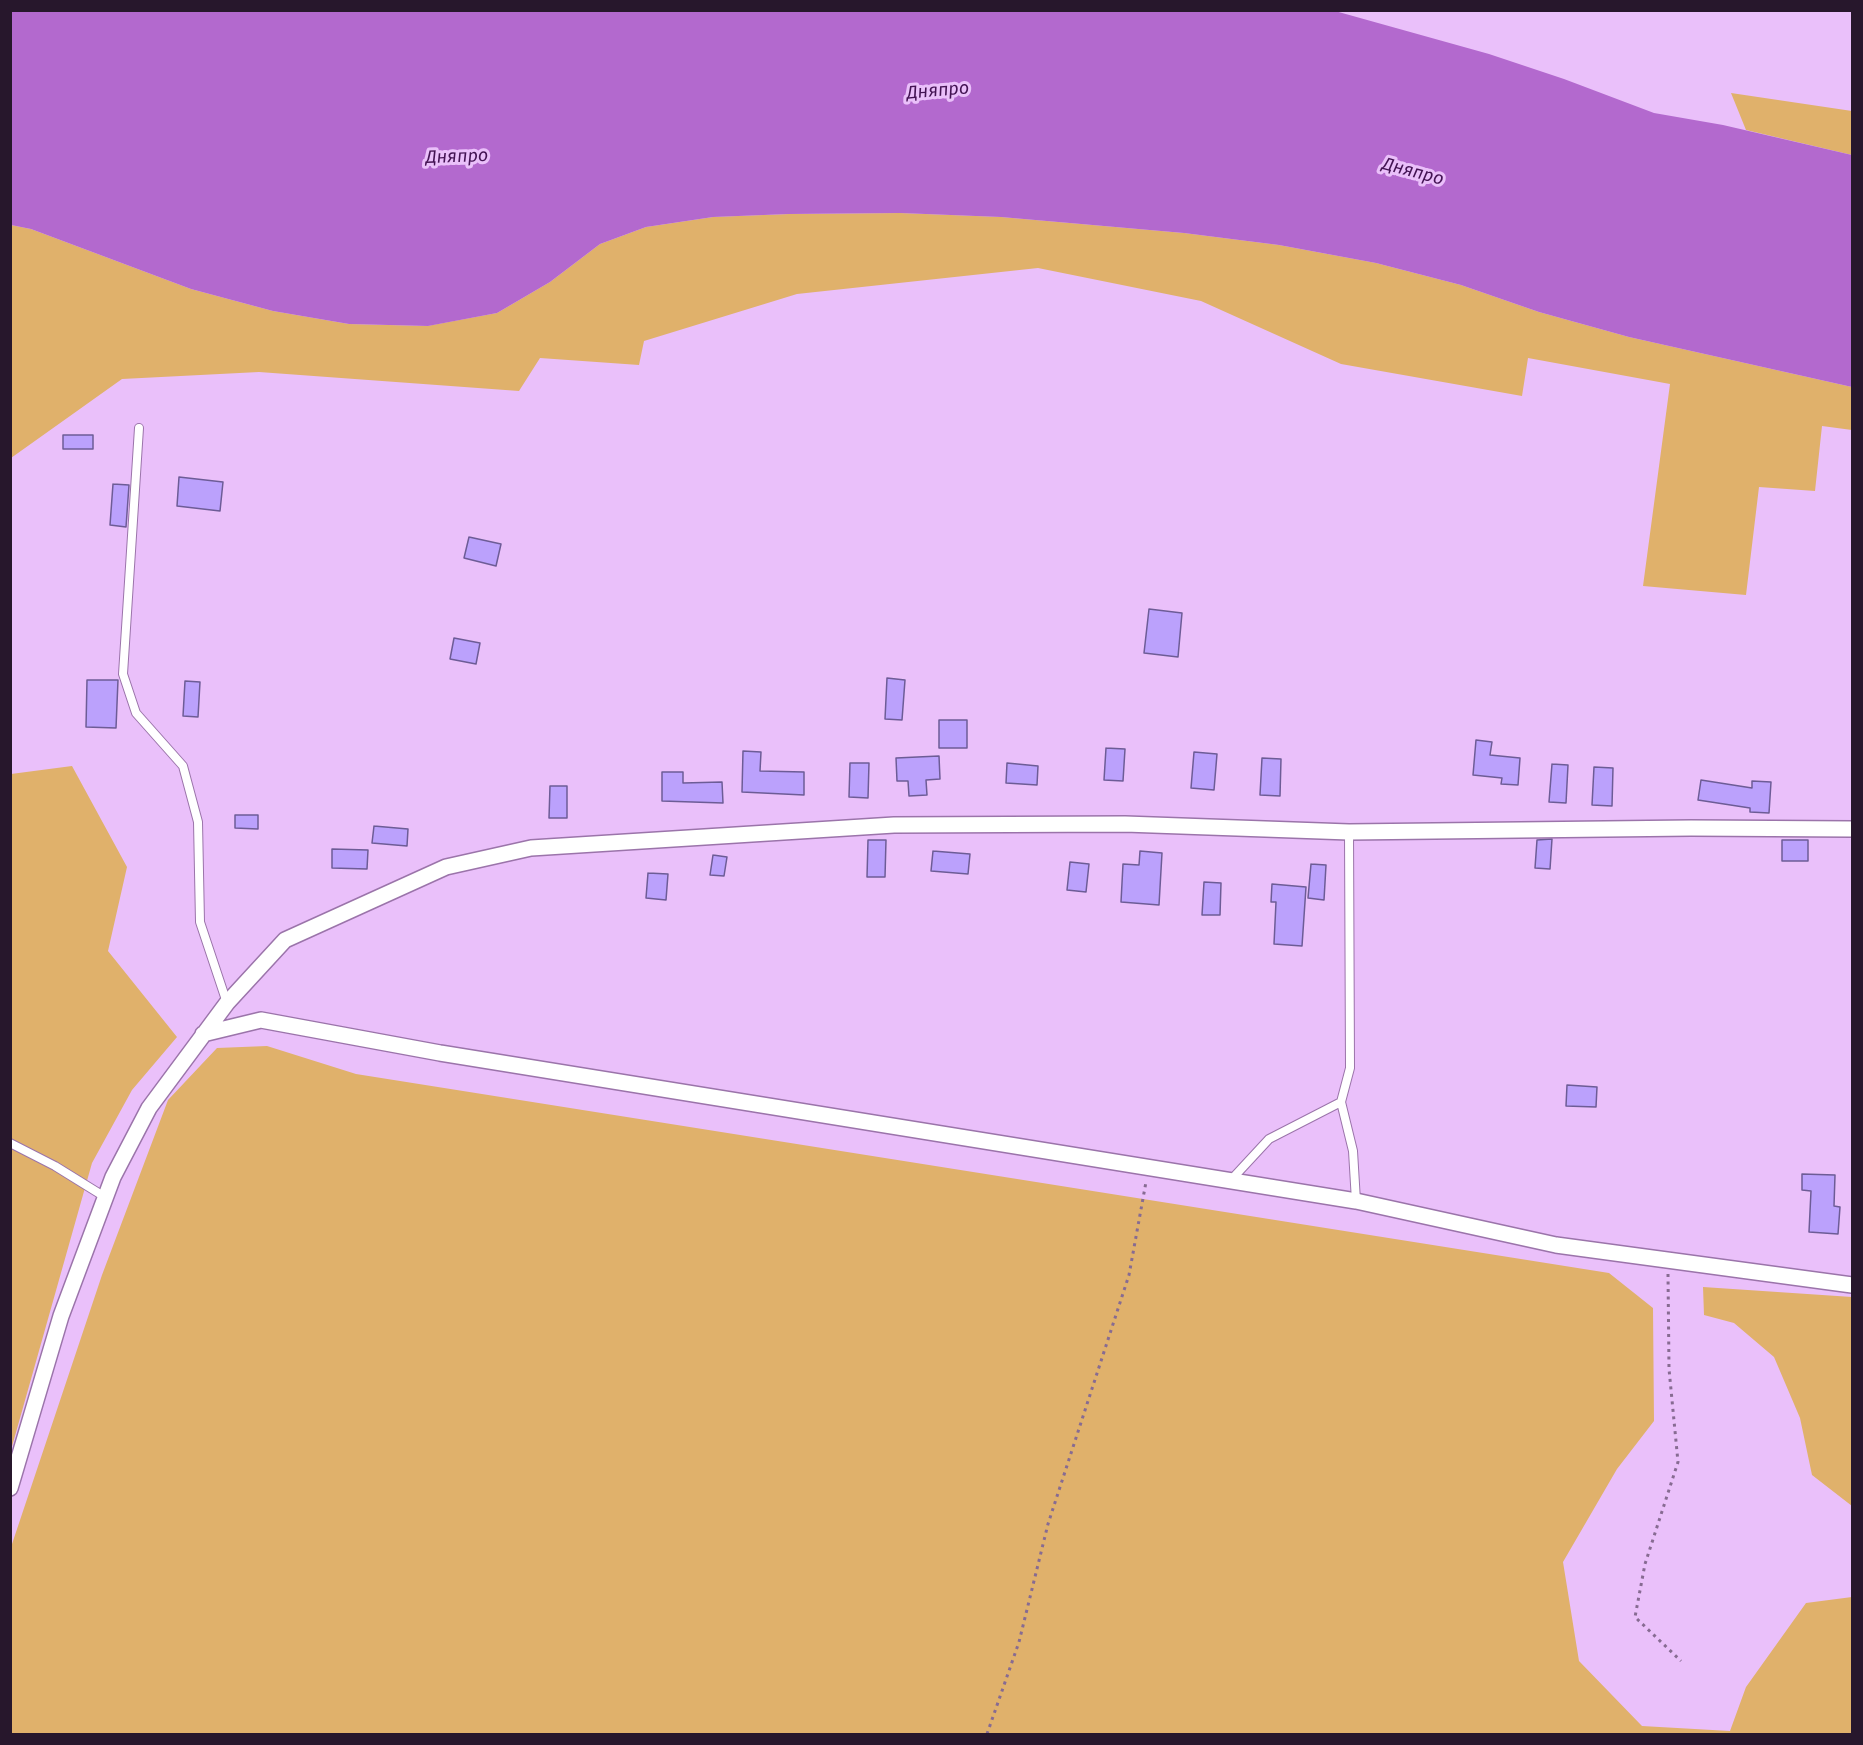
<!DOCTYPE html>
<meta charset="utf-8">
<style>
body{margin:0}
#map{position:relative;width:1863px;height:1745px;overflow:hidden;background:#eac0fa;font-family:"Fira Sans",sans-serif}
canvas{display:block}
.frame{position:absolute;inset:0;border:12px solid #27172c;pointer-events:none}
</style>
<div id="map">
<canvas width="1863" height="1745"></canvas>
<div class="frame"></div>
</div>
<script>
const ctx = document.querySelector('canvas').getContext('2d');
ctx.lineJoin = 'round';
function fill(path, color) { ctx.fillStyle = color; ctx.fill(path, 'evenodd'); }
const toPath = rows => new Path2D(rows.map(r => 'M' + r).join(''));
function trace(path, color, width, dash) { ctx.strokeStyle = color; ctx.lineWidth = width; ctx.lineCap = dash ? 'butt' : 'round'; ctx.setLineDash(dash || []); ctx.stroke(path); }
function label(font, color, halo, rows, align = 'center') {
  ctx.font = font + ' "Fira Sans",sans-serif'; ctx.lineWidth = 6; ctx.setLineDash([]); ctx.textBaseline = 'middle'; ctx.strokeStyle = halo; ctx.fillStyle = color; for (const [text, x, y, turn = 0] of rows) {
    ctx.save(); ctx.translate(x, y); ctx.rotate((+turn || 0) * Math.PI / 180); ctx.textAlign = isNaN(turn) ? turn : align; if (halo) ctx.strokeText(text, 0, 0); ctx.fillText(text, 0, 0); ctx.restore();
  }
}
fill(toPath([
 [1731,93,1852,111,1852,155,1746,130],
 [900,213,1001,217,1184,233,1279,245,1376,263,1461,285,1539,312,1629,337,1852,387,1852,430,1822,426,1815,491,1759,487,1746,595,1643,586,1670,384,1528,358,1522,396,1341,364,1201,301,1038,268,797,294,644,341,639,365,540,358,519,391,259,372,122,379,11,458,11,225,31,229,191,289,273,311,349,324,427,326,497,313,550,282,600,244,646,227,713,217,789,214],
 [72,766,127,867,108,951,177,1037,132,1090,92,1163,11,1450,11,774],
 [267,1046,356,1074,1609,1273,1653,1308,1654,1421,1617,1469,1563,1562,1579,1661,1642,1726,1730,1731,1746,1687,1806,1603,1852,1597,1852,1734,11,1734,11,1547,102,1275,168,1100,217,1048],
 [1703,1287,1852,1297,1852,1506,1812,1475,1800,1418,1774,1357,1734,1323,1704,1315]
]), '#e0b16b');
fill(toPath([
 [11,10,1335,11,1489,54,1564,79,1654,113,1723,125,1852,155,1852,387,1629,337,1539,312,1461,285,1376,263,1279,245,1184,233,1001,217,900,213,789,214,713,217,646,227,600,244,550,282,497,313,428,326,349,324,273,311,191,289,31,229,11,225]
]), '#b369ce');
const building = toPath([
 [63,435,93,435,93,449,63,449,63,435],
 [179,477,223,482,220,511,177,506,179,477],
 [113,484,129,485,126,527,110,525,113,484],
 [469,537,501,544,496,566,464,558,469,537],
 [1149,609,1182,613,1178,657,1144,653,1149,609],
 [454,638,480,643,476,664,450,659,454,638],
 [887,678,905,680,902,720,885,719,887,678],
 [87,680,118,680,116,728,86,727,87,680],
 [185,681,200,682,198,717,183,716,185,681],
 [939,720,967,720,967,748,939,748,939,720],
 [1476,740,1492,742,1490,755,1520,758,1518,785,1501,784,1502,778,1473,775,1476,740],
 [1106,748,1125,749,1123,781,1104,780,1106,748],
 [743,751,761,752,760,771,804,772,804,795,742,792,743,751],
 [1194,752,1217,754,1214,790,1191,788,1194,752],
 [939,756,940,779,926,780,927,795,909,796,908,781,897,781,896,758,939,756],
 [1262,758,1281,759,1280,796,1260,795,1262,758],
 [850,763,869,763,868,798,849,797,850,763],
 [1007,763,1038,766,1037,785,1006,783,1007,763],
 [1552,764,1568,765,1566,803,1549,802,1552,764],
 [1594,767,1613,768,1612,806,1592,805,1594,767],
 [662,772,683,772,683,783,722,782,723,803,662,801,662,772],
 [1701,780,1752,788,1752,781,1771,782,1769,813,1750,812,1750,808,1698,800,1701,780],
 [550,786,567,786,567,818,549,818,550,786],
 [235,815,258,815,258,829,235,828,235,815],
 [374,826,408,829,407,846,372,843,374,826],
 [1552,839,1550,869,1535,868,1537,840,1552,839],
 [868,840,886,840,885,877,867,877,868,840],
 [1782,840,1808,840,1808,861,1782,861,1782,840],
 [332,849,368,850,367,869,332,868,332,849],
 [933,851,970,854,968,874,931,871,933,851],
 [1140,851,1162,853,1159,905,1121,902,1123,864,1139,865,1140,851],
 [713,855,727,857,724,876,710,875,713,855],
 [1070,862,1089,864,1086,892,1067,890,1070,862],
 [1311,864,1326,865,1324,900,1308,898,1311,864],
 [648,873,668,874,666,900,646,898,648,873],
 [1204,882,1221,883,1220,915,1202,915,1204,882],
 [1272,884,1306,887,1302,946,1274,944,1276,902,1271,902,1272,884],
 [1567,1085,1597,1087,1596,1107,1566,1106,1567,1085],
 [1802,1174,1835,1175,1834,1206,1840,1207,1838,1234,1809,1232,1811,1191,1802,1190,1802,1174]
]);
fill(building, '#bba1fc');
trace(building, '#6d5c96', 1.5);
const service = toPath([
 [139,428,123,674,136,713,183,766,198,822,200,922,227,1003],
 [1349,832,1350,1068,1341,1102,1353,1151,1356,1201],
 [10,1143,55,1166,105,1197],
 [1231,1180,1269,1139,1341,1102]
]);
const minor = toPath([
 [203,1034,261,1020,440,1053,1356,1201,1556,1245,1852,1285],
 [10,1488,61,1316,113,1177,149,1108,227,1003,285,940,446,867,531,848,894,825,1125,824,1349,832,1691,828,1852,829]
]);
trace(service, '#9b74aa', 10);
trace(minor, '#9b74aa', 18);
trace(toPath([
 [1668,1274,1669,1369,1678,1462,1645,1564,1635,1617,1681,1661],
 [987,1734,1019,1642,1048,1524,1129,1275,1146,1182]
]), '#876b92', 3, [3, 4.5]);
trace(service, '#fff', 8);
trace(minor, '#fff', 15);
label('italic 18px', '#431353', '#eac0fa', [
 ["Дняпро",938,91,-5],
 ["Дняпро",457,157,-2],
 ["Дняпро",1413,172,15]
]);
</script>
